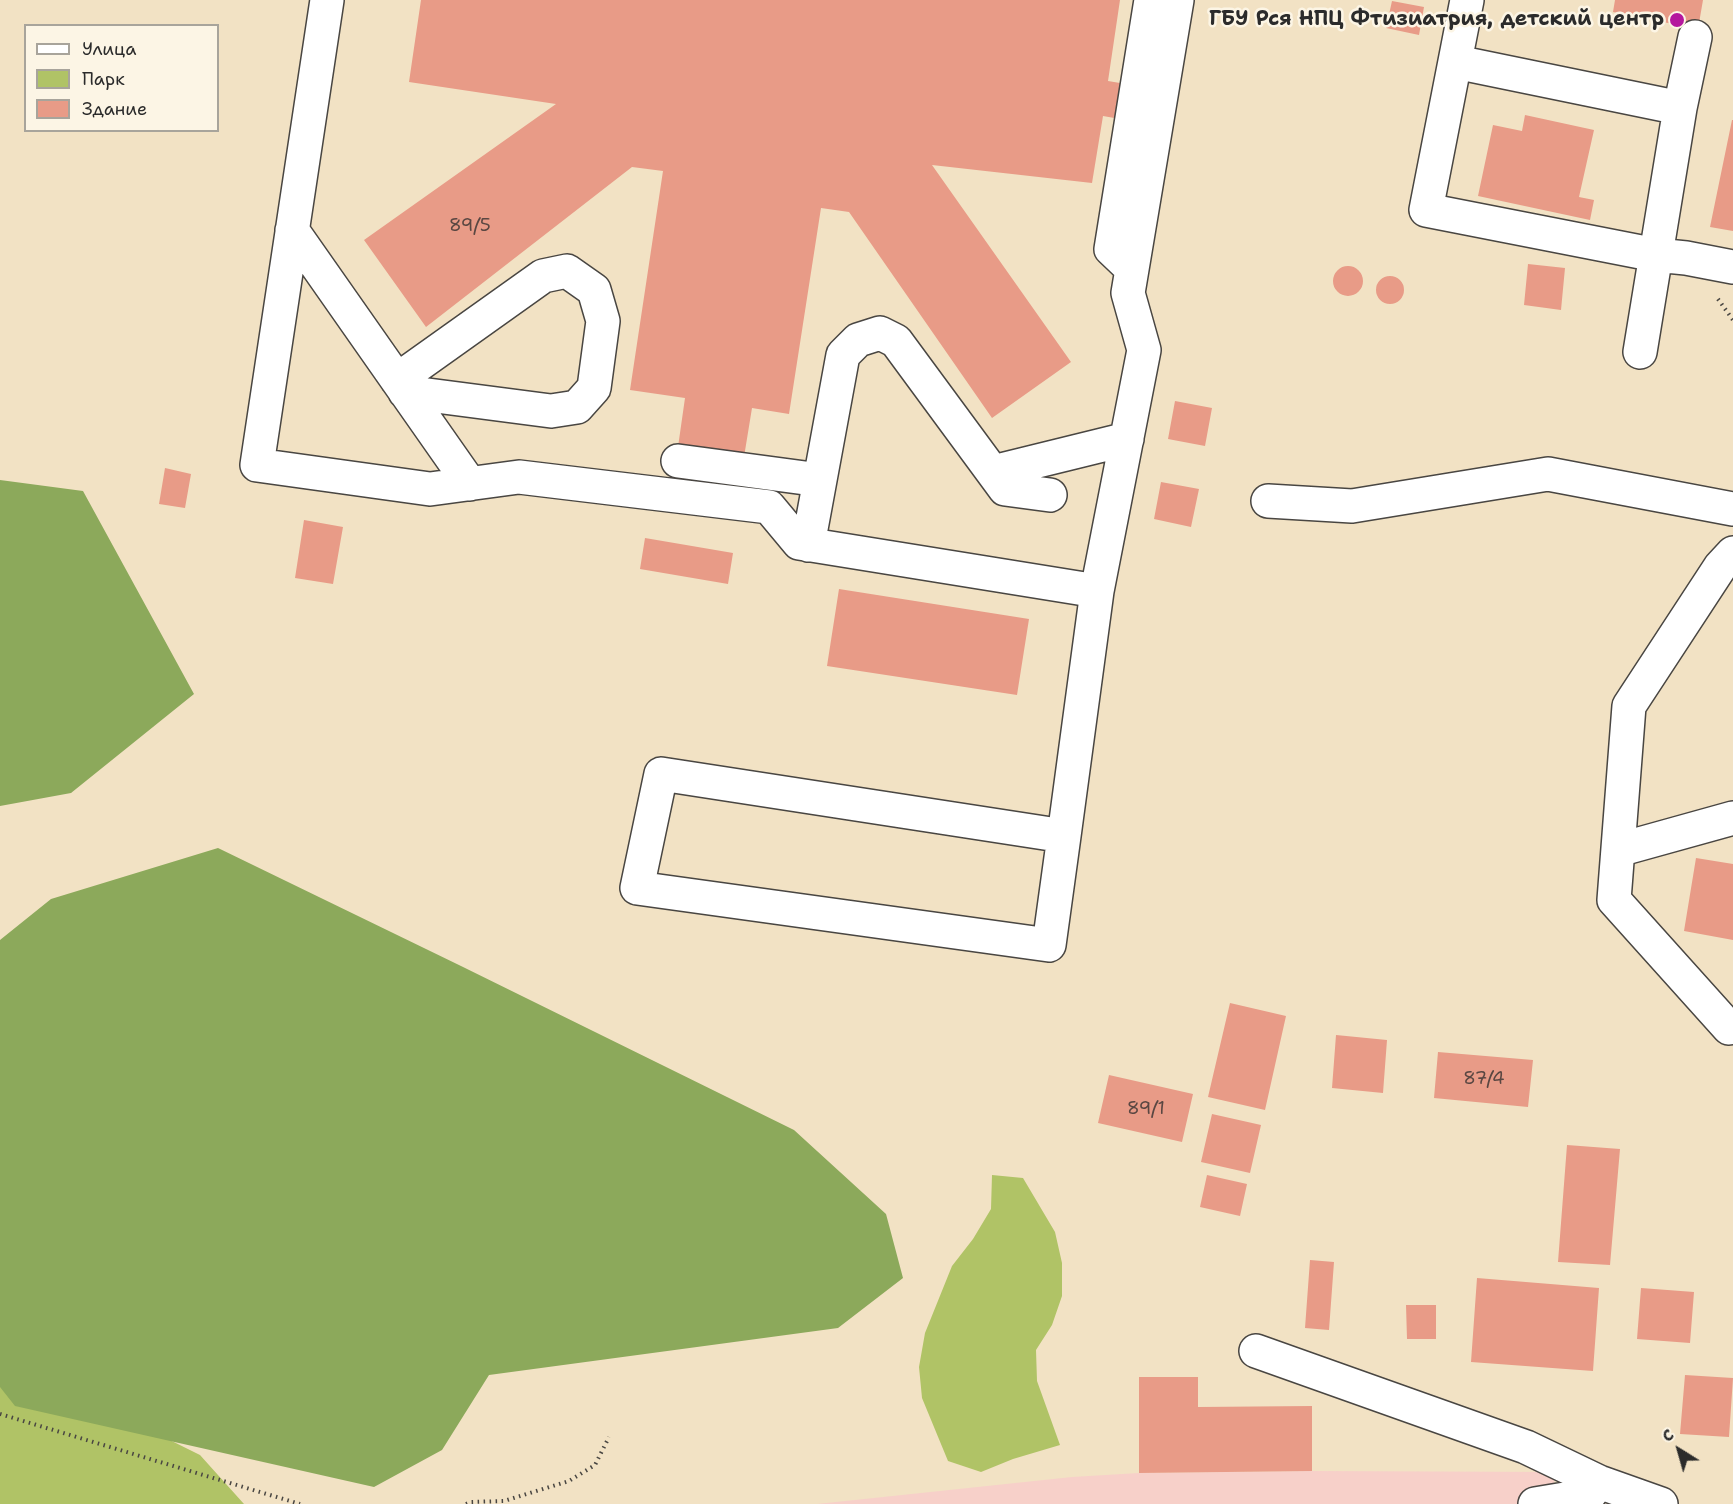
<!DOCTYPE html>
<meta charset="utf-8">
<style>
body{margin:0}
#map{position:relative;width:1733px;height:1504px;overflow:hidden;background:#f2e2c4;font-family:"Shantell Sans",sans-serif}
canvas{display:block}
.legend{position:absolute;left:24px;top:24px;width:195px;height:108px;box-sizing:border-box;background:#fcf5e5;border:2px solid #a8a49b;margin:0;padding:8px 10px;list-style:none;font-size:18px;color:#2b2b2b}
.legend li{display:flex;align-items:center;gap:12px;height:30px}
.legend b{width:30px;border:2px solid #a8a49b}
.north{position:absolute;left:1649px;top:1420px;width:60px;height:60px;-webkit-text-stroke:4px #fcf5e5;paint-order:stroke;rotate:323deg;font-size:16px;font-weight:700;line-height:24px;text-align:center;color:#2b2b2b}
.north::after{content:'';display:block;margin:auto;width:21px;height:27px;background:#2b2b2b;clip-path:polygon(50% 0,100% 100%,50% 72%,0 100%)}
</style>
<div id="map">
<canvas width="1733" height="1504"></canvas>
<ul class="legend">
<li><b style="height:8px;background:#fff"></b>Улица</li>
<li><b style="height:16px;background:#b0c366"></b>Парк</li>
<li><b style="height:16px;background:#e89b87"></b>Здание</li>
</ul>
<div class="north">С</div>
</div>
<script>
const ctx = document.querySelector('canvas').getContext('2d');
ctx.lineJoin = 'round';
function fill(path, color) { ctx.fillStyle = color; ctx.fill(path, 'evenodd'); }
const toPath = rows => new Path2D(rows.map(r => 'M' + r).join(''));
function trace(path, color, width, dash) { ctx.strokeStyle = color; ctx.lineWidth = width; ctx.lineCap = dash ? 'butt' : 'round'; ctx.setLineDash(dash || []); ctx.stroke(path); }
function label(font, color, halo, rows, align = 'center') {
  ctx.font = font + ' "Shantell Sans",sans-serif'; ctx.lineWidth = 5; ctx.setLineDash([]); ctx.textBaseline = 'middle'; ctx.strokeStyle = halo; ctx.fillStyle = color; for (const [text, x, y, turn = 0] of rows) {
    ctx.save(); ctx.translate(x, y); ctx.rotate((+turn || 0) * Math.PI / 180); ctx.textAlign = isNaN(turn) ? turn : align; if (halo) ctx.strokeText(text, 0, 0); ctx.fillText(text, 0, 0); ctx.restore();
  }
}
fill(toPath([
 [1312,1471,1555,1472,1552,1504,817,1504,1072,1477,1139,1473]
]), '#f7d0c9');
fill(toPath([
 [992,1175,1023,1178,1055,1232,1062,1263,1062,1296,1052,1325,1036,1350,1037,1381,1060,1445,1013,1459,981,1472,948,1461,922,1398,919,1367,925,1333,952,1266,973,1239,991,1209],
 [0,1356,200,1455,244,1504,0,1504]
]), '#b0c366');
fill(toPath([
 [0,480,83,491,194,694,71,793,0,806],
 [218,848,461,966,794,1130,886,1214,903,1278,838,1328,489,1375,442,1450,374,1487,15,1406,0,1387,0,940,51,899]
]), '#8ca95b');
fill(toPath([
 [421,0,1120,0,1108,81,1126,84,1120,119,1103,116,1092,183,932,165,1071,362,992,418,849,212,821,208,789,414,752,408,744,457,678,447,685,398,630,390,663,171,632,167,426,327,364,240,556,104,409,82],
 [1615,0,1703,0,1698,29,1613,12],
 [1392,1,1424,7,1419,35,1386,28],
 [1525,115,1594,130,1579,197,1594,200,1590,220,1478,196,1493,125,1522,131],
 [1732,120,1733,120,1733,231,1710,227],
 [1528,264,1565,268,1561,310,1524,305],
 '1333 281a15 15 0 1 1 30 0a15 15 0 1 1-30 0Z',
 '1376 290a14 14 0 1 1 28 0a14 14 0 1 1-28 0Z',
 [1175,401,1212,408,1205,446,1168,439],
 [165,468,191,474,185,508,159,504],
 [1161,482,1199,489,1191,527,1154,519],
 [304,520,343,527,333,584,295,578],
 [645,538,733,553,728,584,640,569],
 [839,589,1029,619,1017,695,827,666],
 [1696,858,1733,864,1733,940,1684,931],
 [1230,1003,1286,1016,1265,1110,1208,1097],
 [1336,1035,1387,1040,1383,1093,1332,1088],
 [1438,1052,1533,1060,1528,1107,1434,1098],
 [1109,1075,1193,1094,1182,1142,1098,1123],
 [1212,1114,1261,1125,1250,1173,1201,1162],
 [1567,1145,1620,1149,1610,1265,1558,1262],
 [1207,1175,1247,1184,1240,1216,1200,1207],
 [1310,1260,1334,1262,1329,1330,1305,1328],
 [1477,1278,1599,1288,1593,1371,1471,1362],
 [1641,1288,1694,1292,1690,1343,1637,1339],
 [1406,1305,1436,1305,1436,1339,1407,1339],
 [1685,1375,1733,1378,1729,1437,1680,1434],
 [1139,1377,1198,1377,1198,1407,1312,1406,1312,1471,1139,1473]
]), '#e89b87');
const minor = toPath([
 [327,0,257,465,430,489,519,477,769,507,799,543,1097,591],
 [1467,0,1426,210,1656,255,1686,258,1733,267],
 [1456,62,1680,108],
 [292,230,470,484],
 [1132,269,1111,249,1151,0],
 [1640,352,1680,108,1695,37],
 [397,380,543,276,567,271,594,290,603,321,594,388,577,407,551,411,405,392],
 [678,461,820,480],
 [993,472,1127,439],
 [1268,501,1352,506,1548,474,1733,509],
 [808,545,843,355,858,340,880,333,896,341,1005,489,1050,495],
 [1064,836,661,774,637,888,1049,945,1064,836,1097,591,1144,350,1128,293,1177,0],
 [1618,850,1733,818],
 [1729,1028,1614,900,1629,706,1720,567,1733,553],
 [1256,1351,1526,1447,1599,1482,1661,1504],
 [1535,1504,1589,1495,1599,1482]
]);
trace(minor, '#494642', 36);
trace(toPath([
 [1718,299,1733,320],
 [0,1414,300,1504],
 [466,1504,471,1502,504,1501,569,1481,595,1465,609,1437]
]), '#494642', 4, [1.5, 4.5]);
trace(minor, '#fff', 33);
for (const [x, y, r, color] of [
 [1677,20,8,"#b5179e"]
]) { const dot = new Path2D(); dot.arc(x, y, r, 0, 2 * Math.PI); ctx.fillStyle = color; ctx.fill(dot); trace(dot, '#fcf5e5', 2); }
label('18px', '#5a4742', null, [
 ["89/5",470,226],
 ["87/4",1484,1079],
 ["89/1",1146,1109]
]);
label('bold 21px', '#2b2b2b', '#fcf5e5', [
 ["ГБУ Рся НПЦ Фтизиатрия, детский центр",1664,20]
], 'right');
</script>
